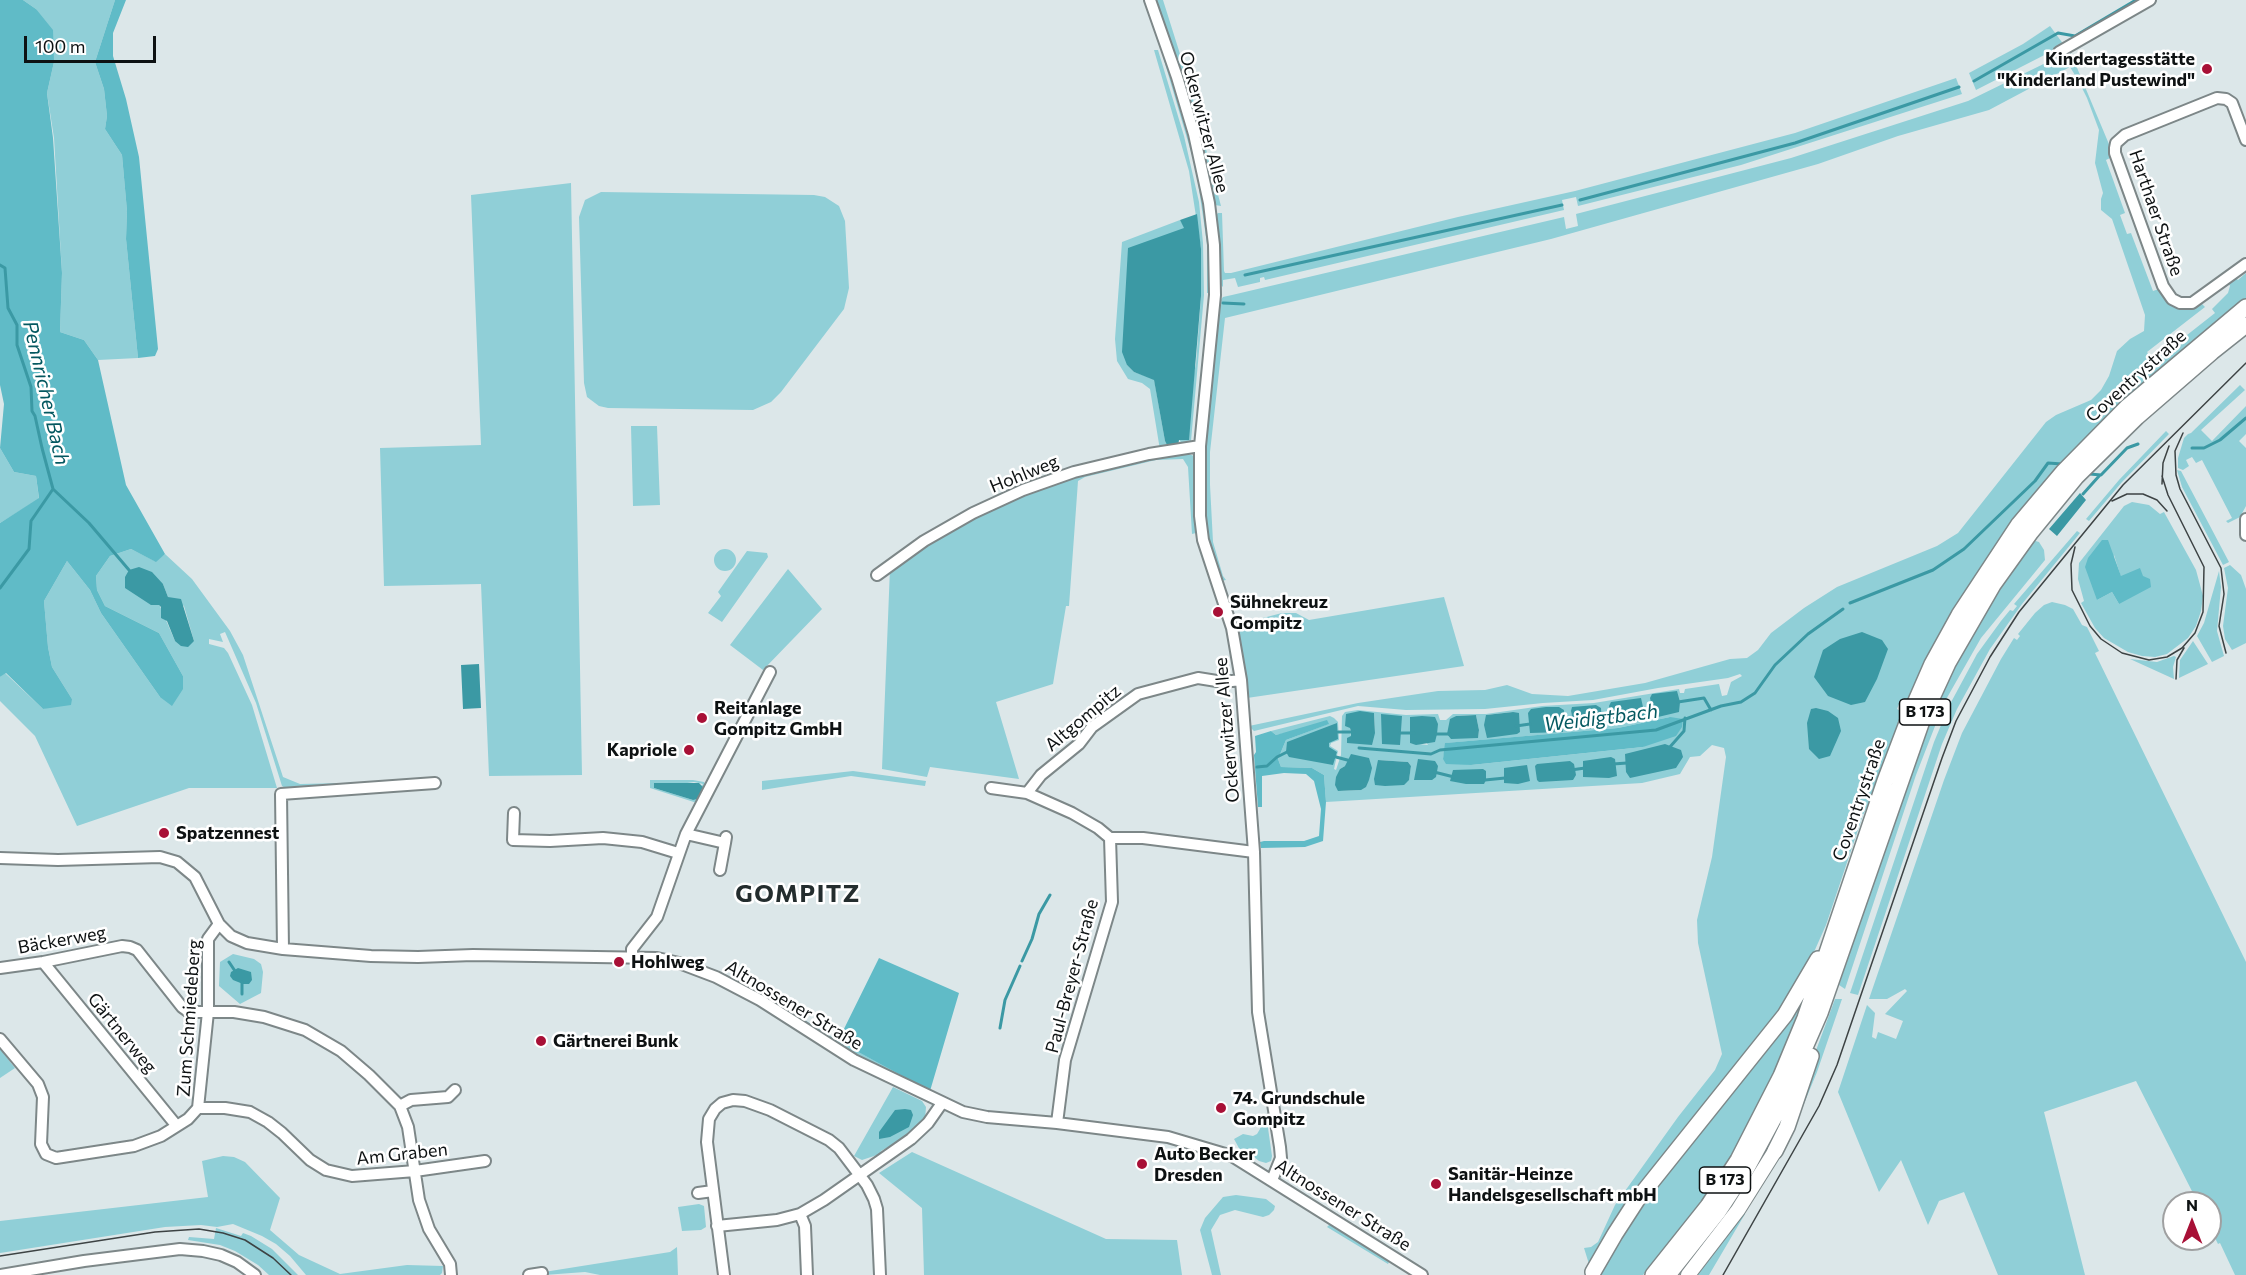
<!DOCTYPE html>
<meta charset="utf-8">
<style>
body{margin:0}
#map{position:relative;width:2246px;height:1275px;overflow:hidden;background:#dce7e9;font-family:Commissioner,sans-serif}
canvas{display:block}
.north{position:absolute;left:2162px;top:1191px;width:60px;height:60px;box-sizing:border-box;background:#fff;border:2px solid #9fa0a1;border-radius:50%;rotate:0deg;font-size:16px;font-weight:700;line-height:24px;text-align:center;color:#0e1213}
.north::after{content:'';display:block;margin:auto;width:21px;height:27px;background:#a81036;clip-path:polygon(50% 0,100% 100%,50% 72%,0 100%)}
.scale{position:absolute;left:24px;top:36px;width:132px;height:27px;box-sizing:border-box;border:3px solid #0e1213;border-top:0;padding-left:8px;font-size:18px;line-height:21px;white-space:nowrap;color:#0e1213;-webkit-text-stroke:4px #fff;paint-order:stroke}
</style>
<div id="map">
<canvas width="2246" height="1275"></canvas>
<div class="north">N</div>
<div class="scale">100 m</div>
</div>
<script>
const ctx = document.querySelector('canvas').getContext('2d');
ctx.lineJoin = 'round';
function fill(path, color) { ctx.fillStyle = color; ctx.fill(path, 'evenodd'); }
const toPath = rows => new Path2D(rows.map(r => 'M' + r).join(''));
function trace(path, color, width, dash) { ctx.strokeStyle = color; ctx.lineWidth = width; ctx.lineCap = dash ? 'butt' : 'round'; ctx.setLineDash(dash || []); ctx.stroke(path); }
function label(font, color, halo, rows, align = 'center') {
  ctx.font = font + ' Commissioner,sans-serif'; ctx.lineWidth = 5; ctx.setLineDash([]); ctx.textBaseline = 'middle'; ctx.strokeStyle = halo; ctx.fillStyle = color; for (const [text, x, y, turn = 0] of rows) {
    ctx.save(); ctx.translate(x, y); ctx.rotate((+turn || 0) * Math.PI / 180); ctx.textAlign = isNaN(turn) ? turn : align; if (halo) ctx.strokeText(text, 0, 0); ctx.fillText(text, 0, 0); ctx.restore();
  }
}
fill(toPath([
 [23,0,115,0,95,62,104,89,107,116,105,129,122,155,127,211,126,239,138,358,98,360,84,340,60,332,62,273,54,138,47,93,54,62,36,9],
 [1155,0,1163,0,1186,73,1221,206,1215,205,1214,201,1207,167,1180,74],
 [2050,26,2064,45,1976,90,1969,73,2023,44],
 [1154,50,1158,50,1184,136,1199,202,1203,243,1204,295,1191,441,1190,444,1183,446,1179,439,1196,364,1201,296,1201,249,1189,171],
 [1161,50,1164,51,1190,135,1205,202,1209,245,1210,293,1207,293,1207,244,1196,169],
 [2070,51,2111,149,2112,157,2106,160,2125,213,2120,215,2127,234,2131,233,2153,291,2159,289,2188,308,2201,303,2205,307,2147,352,2154,361,2215,313,2212,309,2228,293,2230,286,2228,282,2235,277,2238,280,2246,273,2246,299,2160,369,2123,403,2044,488,2040,486,2032,496,2035,498,1907,704,1899,704,1897,709,1904,713,1872,798,1863,815,1826,925,1810,961,1781,1011,1592,1265,1589,1264,1584,1248,1591,1247,1598,1242,1615,1205,1678,1117,1715,1070,1722,1054,1698,943,1697,920,1712,857,1726,757,1724,748,1712,745,1700,756,1690,757,1680,774,1642,783,1326,802,1324,775,1312,768,1281,767,1278,759,1286,740,1328,724,1276,735,1271,731,1330,716,1334,718,1338,722,1339,738,1339,740,1331,743,1330,746,1338,751,1334,769,1336,770,1341,755,1342,716,1345,712,1358,710,1406,715,1438,714,1440,720,1446,720,1453,714,1486,714,1542,706,1594,703,1679,689,1680,693,1684,693,1685,689,1719,684,1722,696,1727,695,1731,682,1742,676,1740,674,1728,678,1658,688,1593,700,1543,703,1485,709,1406,710,1358,706,1254,731,1249,726,1358,703,1438,691,1485,690,1507,685,1532,694,1568,696,1645,683,1730,659,1747,658,1758,650,1771,633,1804,608,1837,587,1937,546,1958,533,2046,422,2056,415,2091,400,2101,390,2109,376,2117,351,2130,339,2144,331,2145,315,2112,219,2101,210,2101,199,2103,193,2095,163,2099,130,2087,98,2078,80,2070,67,1989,110,1898,136,1818,164,1551,239,1225,318,1210,452,1210,485,1213,542,1223,576,1226,580,1221,581,1209,541,1205,515,1204,444,1219,302,1223,297,1232,295,1564,217,1566,229,1578,226,1576,214,1791,158,1968,101],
 [1601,708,1603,726,1574,729,1571,711],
 [1513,712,1520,732,1486,715],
 [1374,713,1375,733,1351,736,1350,728],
 [1476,715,1479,730,1478,737,1450,720,1456,716],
 [1410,717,1428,745,1410,743],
 [1670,717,1643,747,1471,765,1443,759,1446,743,1618,728],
 [1378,760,1408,762,1411,766,1409,779],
 [1345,766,1361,790,1338,791,1340,769],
 [1956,78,1962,94,1741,165,1578,206,1576,197,1562,200,1564,210,1265,280,1264,277,1260,278,1260,282,1238,287,1235,278,1223,280,1223,287,1219,283,1216,215,1218,213,1222,213,1224,271,1225,273,1231,273,1458,217,1575,191,1795,133],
 [571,183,582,775,489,776,481,584,384,586,380,448,481,445,471,195],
 [601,192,814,195,825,197,839,206,845,221,849,288,844,309,781,392,771,402,753,410,608,408,599,406,587,397,584,383,579,217,585,200],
 [1180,220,1185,228,1127,365,1134,372,1154,379,1165,441,1168,447,1160,450,1150,389,1142,383,1128,379,1117,361,1115,339,1122,242],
 [2240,385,2245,390,2201,430,2212,441,2246,406,2246,434,2239,441,2246,448,2246,506,2240,517,2228,523,2226,521,2232,518,2202,460,2196,463,2192,457,2186,460,2189,466,2183,470,2178,468,2178,458,2184,438,2188,434,2191,433],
 [631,426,657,426,660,505,633,506],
 [2166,431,2169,434,2122,482,2089,521,2086,519,2119,480],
 [0,448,14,472,36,476,39,499,0,523],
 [1186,453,1194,456,1194,516,1196,533,1192,534,1188,467,1183,459,1156,460,1085,477,1078,481,1069,606,1066,606,1053,684,996,702,1019,779,930,767,927,777,882,769,890,568,975,515,1074,474,1151,456],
 [2177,470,2181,471,2229,562,2223,565,2182,487],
 [2132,502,2149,505,2160,514,2164,512,2196,570,2203,596,2201,611,2196,626,2188,638,2167,654,2155,657,2142,656,2128,652,2104,638,2095,628,2081,603,2084,601,2078,579,2079,563,2124,506],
 [2114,555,2121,577,2119,604,2112,592,2097,600],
 [2077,531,2080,533,2022,604,1990,649,1957,709,1942,744,1858,995,1850,993,1934,742,1949,706,1977,654,2001,621,2010,610,2013,611,2017,606,2014,604],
 [2032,540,2039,542,2044,550,2045,560,1981,638,1944,703,1916,775,1845,989,1839,985,1929,717,1978,619],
 '714 560a11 11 0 1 1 22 0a11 11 0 1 1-22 0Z',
 [131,549,155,561,165,554,192,579,230,631,243,655,283,777,300,784,387,782,287,789,282,786,256,703,225,632,220,634,223,642,209,639,209,644,224,648,228,653,252,705,277,788,189,788,77,826,35,736,0,701,0,677,5,673,43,709,72,699,52,667,48,647,44,601,67,561,90,590,101,613,160,697,183,676,159,633,105,606,97,590,96,576,110,556],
 [163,584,168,597,184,606,194,641,175,641,159,604],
 [747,551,767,553,768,557,722,622,708,613,721,596,718,592],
 [2230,565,2241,575,2246,589,2246,643,2232,650,2225,639,2223,626,2228,588,2224,568],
 [788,569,822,609,763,670,730,645],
 [2219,571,2221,587,2217,631,2224,656,2212,662,2197,636,2204,623],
 [1444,597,1464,666,1247,698,1236,625,1282,613,1296,613,1309,620],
 [2052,602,2065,605,2073,609,2082,625,2087,627,2099,651,2095,653,2246,962,2246,1275,2235,1275,2220,1243,2218,1244,2210,1228,2210,1203,2198,1203,2136,1081,2044,1112,2085,1275,1998,1275,1964,1192,1939,1201,1928,1225,1901,1160,1879,1192,1838,1092,1867,1005,1875,1013,1872,1037,1876,1039,1878,1032,1896,1039,1903,1021,1885,1014,1907,991,1905,989,1887,999,1869,999,1944,780,1962,733,2001,659,2014,638,2017,640,2020,636,2018,634,2035,613,2044,605],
 [2193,641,2208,664,2179,678,2180,660],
 [2174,656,2176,657,2173,667,2174,679,2130,659,2157,662],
 [853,771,926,781,925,786,851,776,762,790,762,781],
 [650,780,693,780,704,782,706,785,697,803,650,788],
 [694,782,703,784,693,800,654,788],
 [233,954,254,959,261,964,263,972,261,993,240,1004,219,986,220,962],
 [742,980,838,1041,929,1090,859,1058,759,995,758,992,746,985,741,984],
 [1812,981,1777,1074,1733,1156,1703,1201,1678,1235,1643,1275,1597,1275,1638,1206],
 [1835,999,1842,999,1817,1072,1794,1128,1811,1064],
 [0,1049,15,1068,0,1078],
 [893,1087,922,1101,926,1107,925,1120,909,1135,881,1151,880,1154,862,1160,854,1156],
 [1266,1114,1272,1156,1271,1161,1266,1163,1259,1161,1249,1153,1240,1150,1234,1139,1243,1134,1253,1136,1257,1134,1260,1129,1261,1124,1255,1117],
 [912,1152,1106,1239,1177,1240,1182,1275,924,1275,922,1208,879,1173],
 [223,1156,234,1157,245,1162,280,1198,270,1230,299,1255,340,1274,407,1265,443,1266,442,1273,440,1275,306,1275,290,1256,276,1244,262,1236,233,1224,217,1227,201,1225,165,1227,0,1253,0,1221,208,1197,202,1161],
 [1236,1195,1266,1199,1275,1206,1274,1210,1269,1215,1263,1217,1235,1210,1220,1215,1211,1230,1221,1275,1212,1275,1200,1230,1205,1218,1223,1197],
 [699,1204,704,1206,706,1227,701,1230,682,1231,678,1207],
 [1741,1211,1745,1214,1709,1275,1693,1275],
 [1331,1223,1390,1260,1388,1264,1327,1227],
 [216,1228,241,1236,243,1233,251,1236,272,1249,298,1275,269,1275,258,1265,235,1251,220,1245,188,1240,189,1237,214,1239],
 [677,1247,678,1275,600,1275,585,1272,544,1275,544,1272,670,1252]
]), '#90cfd7');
fill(toPath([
 [0,0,23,0,36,9,53,30,54,62,47,93,53,138,62,273,60,332,84,340,98,360,126,485,165,554,156,562,131,549,110,556,96,576,97,590,105,606,159,633,183,676,183,689,172,706,160,697,101,613,90,590,67,561,44,601,48,647,52,667,72,699,71,705,43,709,6,673,0,677,0,523,39,498,36,476,14,472,0,448,4,404,0,385],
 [115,0,126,0,113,33,113,56,126,99,139,157,158,349,155,356,138,358,126,239,127,211,122,155,105,129,107,116,104,89,95,62],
 [2102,540,2108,540,2121,576,2140,568,2143,576,2150,579,2151,587,2119,604,2112,592,2097,600,2085,567,2088,558],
 [1670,717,1683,719,1682,727,1676,736,1643,747,1471,765,1446,764,1443,759,1445,743,1618,728],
 [1327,720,1329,724,1286,740,1278,759,1281,767,1312,768,1324,775,1326,802,1323,841,1305,847,1261,848,1260,842,1264,841,1304,841,1319,836,1321,809,1314,781,1306,774,1284,773,1262,776,1262,807,1258,807,1254,755,1256,752,1255,736,1271,731,1276,735],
 [879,958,959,993,930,1091,838,1041]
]), '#60bbc7');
fill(toPath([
 [1197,214,1201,249,1201,296,1189,440,1179,440,1178,446,1168,447,1165,441,1154,380,1134,372,1127,365,1122,352,1128,248,1184,228,1180,220],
 [2080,493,2086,500,2057,536,2049,529],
 [139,567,152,572,163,584,168,597,181,599,194,641,188,647,181,646,175,641,167,621,161,618,161,607,159,605,151,605,125,588,125,577,129,570],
 [1862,632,1882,640,1888,649,1877,679,1865,702,1851,705,1828,696,1814,677,1823,650,1840,639],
 [479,664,481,708,463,709,461,665],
 [1677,691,1680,702,1679,712,1658,717,1652,707,1650,698,1652,694],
 [1641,698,1645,716,1642,720,1618,724,1612,723,1609,706,1611,702],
 [1596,705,1601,708,1603,726,1600,728,1574,729,1571,711,1572,707],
 [1546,707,1559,707,1564,710,1563,732,1530,733,1528,713,1531,709],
 [1816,708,1828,711,1838,718,1841,731,1830,756,1819,759,1809,749,1807,723,1811,709],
 [1360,711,1374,713,1375,733,1372,745,1347,743,1347,738,1351,736,1351,732,1350,728,1345,726,1346,714],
 [1513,712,1519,713,1520,732,1517,734,1487,738,1484,725,1486,715],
 [1381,714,1402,716,1400,745,1382,744],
 [1476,715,1479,730,1478,738,1451,739,1447,734,1450,719,1456,716],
 [1422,716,1435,717,1438,724,1437,734,1435,742,1416,745,1410,743,1410,717],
 [1337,723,1338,739,1329,743,1329,747,1337,752,1333,765,1289,757,1286,752,1287,742],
 [1665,744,1681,750,1683,757,1676,768,1630,778,1626,772,1625,754],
 [1351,754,1369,758,1372,768,1369,780,1366,787,1361,790,1338,791,1335,785,1336,777,1340,769,1345,766],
 [1611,757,1615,759,1617,776,1609,778,1583,777,1583,761],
 [1418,759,1435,761,1438,766,1436,777,1432,780,1414,780],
 [1378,760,1408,762,1411,766,1409,780,1404,785,1385,786,1375,785,1374,779],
 [1570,761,1574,764,1576,775,1573,780,1539,782,1537,780,1535,766,1537,764],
 [1527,765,1530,781,1518,784,1504,783,1504,768],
 [1483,769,1486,771,1486,780,1484,784,1466,784,1450,781,1453,770],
 [654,783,699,783,703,787,697,799,693,800,654,788],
 [238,968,251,972,252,980,249,984,243,984,233,980,230,976,231,972],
 [905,1109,911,1110,913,1115,909,1127,890,1137,879,1139,879,1132,895,1110]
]), '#3b99a4');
trace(toPath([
 [1974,81,2058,33,2075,36,2136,0],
 [1580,200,1795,143,1959,87],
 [0,265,5,268,8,308,17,325,17,345,31,387,32,411,35,416,42,448,53,489,31,521,29,549,0,588],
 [1245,275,1562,205],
 [1223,303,1244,304],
 [2192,448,2204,448,2220,440,2246,418],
 [2090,474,2101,475,2127,448,2138,444],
 [53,489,89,523,129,570],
 [2083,494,2100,475],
 [1850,603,1933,570,1964,549,2035,481,2048,463,2062,464],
 [1678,702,1704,698,1711,710],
 [1599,716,1613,716],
 [1560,721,1575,721],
 [1516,726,1530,724],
 [1338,732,1354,732],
 [1400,733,1414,733],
 [1436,734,1450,734],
 [1359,748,1431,754,1440,750,1656,730,1721,706,1741,702,1755,693,1775,665,1808,634,1843,609],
 [1669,748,1684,731,1685,718],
 [1336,757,1351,761],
 [1613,764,1627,763],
 [1257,767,1267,766,1277,757,1289,751],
 [1571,770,1585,768],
 [1434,772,1454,777],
 [1485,780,1505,778],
 [1022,961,1032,939,1039,914,1050,895],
 [229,962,235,971],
 [242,982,242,994],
 [1000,1028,1005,1000,1020,966]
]), '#3b99a4', 3);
const minor = toPath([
 [1150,0,1177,77,1194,134,1209,203,1214,245,1215,295,1200,446,1200,516,1203,540,1232,628,1241,680,1254,852,1258,1012,1280,1147,1281,1158,1272,1180],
 [2059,52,2150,0],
 [2246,140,2232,103,2226,99,2217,98,2125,135,2116,143,2115,148,2115,153,2163,286,2172,299,2180,303,2192,303,2246,264],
 [2246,519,2246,535],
 [877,575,924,541,973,513,1023,490,1074,472,1149,454,1200,446],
 [991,788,1027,793,1072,813,1098,828,1110,838,1143,838,1254,852],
 [1027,793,1041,775,1079,744,1092,727,1138,694,1198,678,1223,682,1241,680],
 [514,813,513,840,550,841,603,838,642,842,678,853],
 [686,834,725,843,726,837],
 [0,858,58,860,160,857,177,862,195,877,219,924,231,936,247,943,283,949,371,956,418,957,473,955,657,958,679,963,716,977,760,1000,854,1060,963,1112,987,1117,1057,1123,1168,1137,1232,1156,1422,1275],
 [720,870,725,843],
 [283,949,281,794,435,783],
 [632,958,632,949,657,917,686,834,770,672],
 [43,962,176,1125],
 [0,968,43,962,122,946,130,947,137,950,182,1007,189,1012,234,1012,264,1017,305,1030,341,1051,369,1075,400,1106,408,1127,419,1200,429,1229,450,1264,451,1275],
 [0,1039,38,1084,43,1097,41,1144,46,1154,56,1158,134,1146,161,1136,188,1119,198,1108,208,1012,208,939,219,924],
 [400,1106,411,1100,448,1097,455,1090],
 [198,1108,225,1108,250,1112,268,1122,282,1133,310,1160,326,1170,352,1176,415,1171,485,1161],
 [1057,1123,1065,1060,1112,902,1110,838],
 [698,1193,713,1191],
 [800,1214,805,1226,807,1275],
 [717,1226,777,1220,800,1214,824,1200,911,1139,928,1123,942,1103],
 [0,1275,84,1261,180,1249,203,1251,221,1255,237,1262,255,1275],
 [529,1275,542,1273],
 [724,1275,707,1142,709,1119,715,1109,722,1103,733,1100,745,1101,770,1110,829,1140,839,1148,867,1185,874,1199,877,1209,880,1275]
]);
const major = toPath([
 [1688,1275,1738,1210,1775,1151]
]);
const highway = toPath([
 [1775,1151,1787,1127,1811,1056],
 [1593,1272,1615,1234,1637,1200,1785,1015,1818,959],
 [1653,1275,1708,1206,1738,1160,1781,1076,1805,1018,1885,781,1912,710,1932,664,1959,615,2019,524,2063,472,2127,407,2246,307],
 [1668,1275,1718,1212,1747,1168,1775,1116,1820,1013,1924,715,1948,663,1993,585,2031,532,2076,477,2137,417,2212,352,2246,325]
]);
trace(minor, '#7d8788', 14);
trace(major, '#7d8788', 16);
trace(highway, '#7d8788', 18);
trace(minor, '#fff', 10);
trace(major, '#fff', 14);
trace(highway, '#fff', 15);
trace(toPath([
 [2183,433,2175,451,2176,475,2180,489,2221,568,2224,594,2219,626,2226,653],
 [2162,484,2163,463,2169,446],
 [2112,501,2127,494,2143,494,2157,500,2167,511],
 [2075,547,2071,564,2072,590,2090,626,2101,639,2122,653,2149,660,2167,657,2182,648,2195,633,2203,612,2204,567,2168,495,2162,476],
 [2176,679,2177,660,2184,648],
 [0,1256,155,1232,199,1229,223,1233,245,1240,273,1258,291,1275],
 [1723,1275,1819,1106,1837,1065,1942,758,1956,721,1990,657,2019,612,2123,485,2246,363]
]), '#3d4344', 1.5);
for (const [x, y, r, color] of [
 [2207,69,6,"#a81036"],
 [1218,612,6,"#a81036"],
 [702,718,6,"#a81036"],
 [689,750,6,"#a81036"],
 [164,833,6,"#a81036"],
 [619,962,6,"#a81036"],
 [541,1041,6,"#a81036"],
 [1221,1108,6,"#a81036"],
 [1142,1164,6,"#a81036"],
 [1436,1184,6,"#a81036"]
]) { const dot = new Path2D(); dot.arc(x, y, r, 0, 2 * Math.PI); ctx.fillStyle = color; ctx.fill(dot); trace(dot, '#fff', 2); }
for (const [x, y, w] of [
 [1925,712,51],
 [1725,1180,51]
]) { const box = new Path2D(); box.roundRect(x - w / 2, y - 13, w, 26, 4.5); ctx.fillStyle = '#fff'; ctx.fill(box); trace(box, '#0e1213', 1.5); }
label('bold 16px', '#0e1213', null, [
 ["B 173",1925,712],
 ["B 173",1725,1180]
]);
label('bold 18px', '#0e1213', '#fff', [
 ["Kindertagesstätte",2195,59,"right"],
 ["\"Kinderland Pustewind\"",2195,80,"right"],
 ["Sühnekreuz",1230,602],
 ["Gompitz",1230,623],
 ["Reitanlage",714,708],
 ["Gompitz GmbH",714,729],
 ["Kapriole",677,750,"right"],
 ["Spatzennest",176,833],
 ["Hohlweg",631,962],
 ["Gärtnerei Bunk",553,1041],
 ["74. Grundschule",1233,1098],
 ["Gompitz",1233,1119],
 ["Auto Becker",1154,1154],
 ["Dresden",1154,1175],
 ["Sanitär-Heinze",1448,1174],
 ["Handelsgesellschaft mbH",1448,1195]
], 'left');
label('18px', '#0e1213', '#fff', [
 ["Ockerwitzer Allee",1204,122,75],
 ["Harthaer Straße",2156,213,71],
 ["Coventrystraße",2136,376,-42],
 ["Hohlweg",1024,474,-22],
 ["Altgompitz",1083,718,-40],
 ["Ockerwitzer Allee",1227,730,-95],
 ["Coventrystraße",1859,800,-71],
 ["Bäckerweg",62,940,-10],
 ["Paul-Breyer-Straße",1072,976,-75],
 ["Altnossener Straße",794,1005,31],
 ["Zum Schmiedeberg",189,1018,-86],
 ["Gärtnerweg",122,1033,51],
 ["Am Graben",402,1154,-6],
 ["Altnossener Straße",1343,1205,32]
]);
label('italic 20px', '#045860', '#fff', [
 ["Pennricher Bach",46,393,77],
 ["Weidigtbach",1601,718,-7]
]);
ctx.letterSpacing = '1.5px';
label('bold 24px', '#242d2e', '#fff', [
 ["GOMPITZ",798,894]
]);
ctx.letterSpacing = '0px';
</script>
